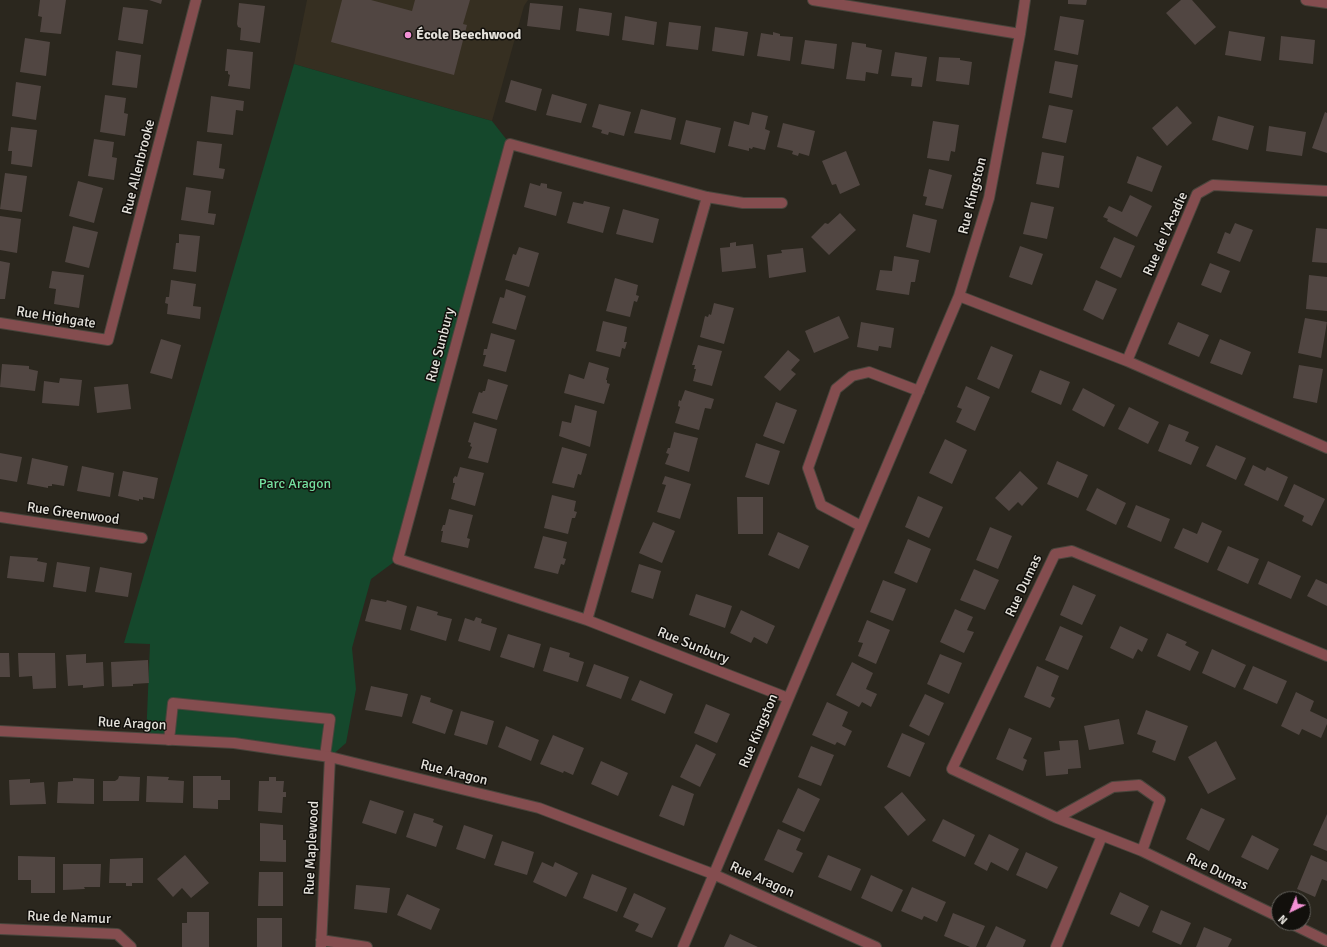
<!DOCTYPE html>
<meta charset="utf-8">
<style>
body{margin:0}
#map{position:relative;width:1327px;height:947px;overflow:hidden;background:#2b271e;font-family:Signika,sans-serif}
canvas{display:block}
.north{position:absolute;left:1271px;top:891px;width:40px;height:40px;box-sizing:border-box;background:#12100c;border:1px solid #66645f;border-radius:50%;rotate:223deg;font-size:11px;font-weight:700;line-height:16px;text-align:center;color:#e4e1db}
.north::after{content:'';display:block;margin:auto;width:14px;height:18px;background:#f391d5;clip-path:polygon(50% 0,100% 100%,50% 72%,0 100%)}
</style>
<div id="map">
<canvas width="1327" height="947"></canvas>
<div class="north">N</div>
</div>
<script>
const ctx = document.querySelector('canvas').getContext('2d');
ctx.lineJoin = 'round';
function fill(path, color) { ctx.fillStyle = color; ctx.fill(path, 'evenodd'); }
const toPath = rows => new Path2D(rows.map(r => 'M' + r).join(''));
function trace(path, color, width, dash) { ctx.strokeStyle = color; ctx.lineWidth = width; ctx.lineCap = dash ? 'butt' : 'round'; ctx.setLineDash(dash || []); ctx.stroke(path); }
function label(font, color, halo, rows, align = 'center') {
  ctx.font = font + ' Signika,sans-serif'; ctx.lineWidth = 3; ctx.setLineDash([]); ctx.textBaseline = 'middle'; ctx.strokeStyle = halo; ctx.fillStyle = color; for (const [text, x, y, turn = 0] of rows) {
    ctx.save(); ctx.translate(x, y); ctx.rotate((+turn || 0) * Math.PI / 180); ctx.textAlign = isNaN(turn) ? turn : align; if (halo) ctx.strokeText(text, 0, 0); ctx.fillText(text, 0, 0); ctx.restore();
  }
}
fill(toPath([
 [307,0,528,0,524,6,492,121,294,64]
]), '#362f21');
fill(toPath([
 [294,64,492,121,510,144,398,559,371,579,352,648,356,689,346,743,330,757,146,739,150,644,124,643]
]), '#15482c');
fill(toPath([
 [40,0,66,0,61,34,40,32,42,17,38,16],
 [149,0,162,0,161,4],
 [342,0,371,0,412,11,415,0,470,0,463,24,467,25,454,75,331,42],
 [1068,0,1087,0,1086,5,1068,4],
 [1181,0,1192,0,1216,27,1195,45,1166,13],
 [239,3,265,6,260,43,240,40,241,28,238,27,237,24],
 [530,3,563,6,560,30,527,26],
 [123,7,148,10,143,44,118,40],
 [579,8,612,13,609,36,576,31],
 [625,16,657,22,654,45,622,40],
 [1060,16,1084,20,1078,55,1054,50],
 [669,22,701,26,698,50,666,46],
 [715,27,748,32,744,56,712,51],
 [1229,31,1265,37,1261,61,1225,55],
 [773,32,780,34,780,36,793,37,790,61,757,56,761,33,773,35],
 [1281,36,1315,40,1313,64,1279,60],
 [25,38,50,42,46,76,20,72],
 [805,40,837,44,834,69,801,64],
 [852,42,866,44,866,47,882,50,878,74,866,72,865,81,846,79],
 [227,49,253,52,250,89,228,86,230,75,228,74,228,71,225,71],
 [116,51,141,55,137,88,112,85],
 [895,52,927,57,922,87,911,86,912,78,891,76],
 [939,57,960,58,960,60,972,62,969,85,936,81],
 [1055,61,1078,65,1072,98,1049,93],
 [511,80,542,89,536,111,505,102],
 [16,82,41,86,36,120,12,116],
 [552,94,587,104,581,123,546,115],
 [105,95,126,98,124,113,128,114,125,136,100,132],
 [211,96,244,101,243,111,236,110,233,135,207,132],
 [599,104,631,112,624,136,609,132,608,135,601,133,602,130,592,127],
 [1049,105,1073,110,1066,143,1042,138],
 [1177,106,1192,123,1167,146,1152,128],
 [641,109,676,118,671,140,634,133],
 [752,112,768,116,765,129,770,131,765,150,753,147,752,149,749,148,749,151,728,146,734,121,749,125],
 [1325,112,1327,113,1327,153,1312,148],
 [1218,116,1254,126,1248,150,1212,140],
 [686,120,721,128,715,153,680,144],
 [933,121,959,125,955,152,951,151,949,161,927,158],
 [783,123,815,131,809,156,799,153,798,156,792,154,793,151,777,147],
 [1269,126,1306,132,1302,156,1266,151],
 [11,127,37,130,32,167,11,164,12,151,8,151],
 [94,139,114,142,112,157,117,158,114,180,88,176],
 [197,141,222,144,219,168,225,169,223,179,193,175],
 [846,151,860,185,840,194,836,184,832,185,822,161],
 [1042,152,1064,156,1059,188,1036,184],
 [1137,156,1162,166,1152,192,1127,183],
 [929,169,952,175,943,209,925,205,927,197,923,196],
 [5,173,27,176,22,212,0,209],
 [78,181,103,188,94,223,69,216],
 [530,183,540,186,541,183,547,184,547,188,562,192,556,216,524,207],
 [186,187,211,191,208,213,216,214,214,225,181,220],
 [1130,195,1152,206,1137,237,1107,221,1108,219,1103,217,1109,206,1122,212],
 [584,201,610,207,603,233,567,223,573,202,583,204],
 [1031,202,1054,207,1047,239,1023,234],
 [623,209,659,219,653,243,616,234],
 [840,213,856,230,829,255,811,237,825,223,828,224],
 [913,214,937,220,930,253,906,247],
 [0,216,21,219,17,253,0,250],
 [1235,223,1253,230,1240,262,1217,253,1225,232,1230,234],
 [73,226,98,232,89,268,65,262],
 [1316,228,1327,229,1327,263,1312,262],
 [179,234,200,236,196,272,173,269,176,243,179,243],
 [1114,237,1135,246,1121,278,1100,268],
 [736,242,736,246,753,244,756,268,722,272,720,248,730,247,730,243],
 [1020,246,1043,254,1032,285,1009,277],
 [519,247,539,253,529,287,505,280,513,254,516,255],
 [803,248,806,272,769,278,767,255,782,253,781,250],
 [894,256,919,260,915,282,911,282,909,295,876,290,880,270,892,271],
 [0,261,10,263,5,299,0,299],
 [1210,263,1230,271,1221,293,1201,285],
 [52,271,84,275,79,308,54,304,56,289,49,288],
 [1309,275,1327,277,1327,311,1306,309],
 [615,278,638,285,636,295,639,296,637,302,634,301,630,317,606,311],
 [171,280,196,284,193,306,201,307,200,319,167,314,168,304,165,303,166,297,169,297],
 [1096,280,1117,289,1103,320,1083,310],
 [506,289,526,296,516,330,492,323,500,297,504,298],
 [714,303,734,308,724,344,700,337,705,316,708,317,709,314,711,315],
 [839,316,849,338,814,353,805,331],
 [1305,318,1327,322,1321,358,1298,353],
 [603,321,627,327,624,342,627,342,625,349,622,348,620,357,596,351],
 [861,322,894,328,891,348,879,346,878,351,857,347],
 [1178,322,1209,335,1199,357,1168,344],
 [491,333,515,340,506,372,483,366,486,355,483,355,484,349,487,349],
 [161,339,181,345,172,379,150,373],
 [1220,339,1251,352,1242,375,1210,363],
 [698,345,722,351,712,386,693,381,696,369,694,369,695,365,692,365],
 [991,346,1013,355,999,389,977,379],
 [788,350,800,360,791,370,796,374,780,391,764,377],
 [589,362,609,368,606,380,607,380,607,383,610,384,604,404,564,393,569,374,584,379],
 [2,364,29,366,29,369,38,371,35,391,0,387],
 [1299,365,1323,369,1317,403,1293,398],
 [1040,370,1070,382,1061,405,1031,392],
 [60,378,82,380,79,406,42,403,44,381,59,383],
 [488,379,508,385,497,420,472,413,479,392,482,393,483,391,485,391],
 [128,384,131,409,97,413,94,387],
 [966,386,990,397,975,431,956,422,962,409,957,407],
 [1083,388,1115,405,1104,427,1072,410],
 [685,390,714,399,711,409,705,408,699,430,675,423,680,407,678,406,679,400,681,401],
 [776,402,797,410,784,444,763,436],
 [575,405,597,411,590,447,559,436,562,421,571,423],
 [1129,407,1159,422,1148,444,1118,429],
 [474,422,497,429,488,463,468,458,472,447,470,446,471,443,468,442],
 [1169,424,1189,432,1185,441,1199,447,1191,465,1158,451],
 [674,432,698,438,689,472,665,464,669,454,666,453,668,448,670,448],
 [945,439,967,450,952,484,929,473],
 [756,443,780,451,769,485,745,477],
 [1216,445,1246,458,1236,480,1206,466],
 [562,447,587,454,581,475,578,474,574,488,552,483],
 [0,453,22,457,17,482,0,479],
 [32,458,68,466,64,486,52,484,52,486,48,486,48,488,27,484],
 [1057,461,1088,475,1078,498,1047,484],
 [1253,465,1265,471,1267,467,1288,477,1278,501,1244,485],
 [82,466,114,473,110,497,77,491],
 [460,467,484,473,475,506,451,499,455,483,453,483,453,479,455,476,457,477],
 [123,471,158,478,154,499,143,497,143,500,139,499,139,501,118,496],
 [1020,471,1038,488,1022,506,1018,502,1009,511,995,498],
 [665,476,691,484,680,519,657,512,666,485,662,484],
 [1294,484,1325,499,1312,526,1302,521,1304,516,1284,506],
 [1097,488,1126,503,1116,525,1086,510],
 [552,495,576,501,574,511,577,512,575,518,572,518,568,534,544,528],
 [918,496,943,507,929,538,905,527],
 [737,497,763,497,763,534,738,534],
 [1136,505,1170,519,1161,542,1127,527],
 [449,509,473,515,467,538,470,539,468,548,441,542,443,531,441,531,443,525,445,525],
 [653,522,675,531,662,563,639,553],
 [1202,522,1222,531,1208,563,1174,548,1183,528,1197,534],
 [990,527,1012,536,998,569,976,560],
 [778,532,809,546,799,569,768,555],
 [543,536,567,542,563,558,566,559,564,565,561,564,558,574,534,568],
 [908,539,931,549,917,583,894,573],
 [1228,546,1259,559,1248,584,1217,570],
 [10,556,38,558,37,561,47,563,44,582,7,578],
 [1268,561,1301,576,1291,599,1258,584],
 [57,562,90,567,86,592,53,587],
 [639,564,661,571,653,599,631,592],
 [100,567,132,573,128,597,95,592],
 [974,569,999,580,985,610,960,600],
 [1316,579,1327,584,1327,606,1307,596],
 [883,580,906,589,893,621,870,612],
 [1073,585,1096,595,1082,625,1060,615],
 [696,594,732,606,725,628,689,615],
 [371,599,386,602,387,600,407,606,401,630,365,621],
 [417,606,438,612,437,615,452,619,446,641,410,630],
 [955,609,973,617,967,630,974,632,964,653,940,642],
 [741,610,775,626,767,644,754,637,751,643,730,633],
 [476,617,482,619,481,623,497,628,490,651,458,641,465,618,474,621],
 [867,620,890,630,876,664,858,656,863,643,858,642],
 [1060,626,1083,636,1068,670,1045,660],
 [1120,626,1148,639,1142,652,1138,649,1133,659,1110,648],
 [1167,633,1187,642,1185,645,1199,652,1190,671,1157,656],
 [508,634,541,644,534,668,500,657],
 [550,647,570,653,569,657,584,662,578,682,543,671],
 [1212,649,1246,665,1235,688,1202,673],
 [0,653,9,653,10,677,0,677],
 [18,653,55,653,56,688,33,689,32,676,19,677],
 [86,654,86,663,103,662,104,686,83,688,83,685,68,686,66,655],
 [940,654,962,663,949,694,927,684],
 [148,660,149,683,133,684,133,686,112,687,111,662],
 [852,662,873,673,866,689,877,694,871,707,862,702,859,707,836,695],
 [594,664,629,677,621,699,586,686],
 [1037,666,1059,676,1051,696,1055,698,1050,708,1024,697],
 [1253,666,1287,681,1277,704,1243,689],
 [640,680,673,694,665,714,631,700],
 [371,686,408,694,402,717,365,710],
 [1296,692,1314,701,1310,711,1327,719,1327,724,1321,738,1302,729,1299,735,1281,726],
 [925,694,944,703,929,736,909,726],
 [421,695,431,698,430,702,453,710,445,734,412,723],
 [827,702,848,712,842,726,852,731,845,746,837,742,835,745,812,735],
 [706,704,730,714,717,743,694,733],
 [1146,710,1188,726,1175,761,1152,752,1156,741,1137,734],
 [461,711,494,721,487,745,454,735],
 [1119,719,1124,744,1089,750,1084,726],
 [506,726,539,740,531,761,498,747],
 [1009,728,1032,738,1023,758,1027,760,1023,771,996,759],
 [902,733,925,743,910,777,887,767],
 [553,735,584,748,573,775,564,771,563,773,540,764],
 [1078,740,1081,768,1068,769,1068,774,1046,776,1044,752,1060,750,1059,741],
 [1216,741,1236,779,1208,794,1188,757],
 [696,744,716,754,700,787,680,777],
 [811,746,834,755,821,786,798,777],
 [601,761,628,773,618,796,591,784],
 [119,776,140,777,139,801,103,801,103,781,115,781,118,779],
 [147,776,169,777,168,780,184,781,183,803,146,802],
 [193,776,221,776,221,780,230,780,230,800,218,800,218,809,193,808],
 [269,777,276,777,276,781,284,781,283,792,286,792,286,797,283,797,282,813,258,811,259,781,269,781],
 [73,778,94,779,94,804,57,803,58,782,73,781],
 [30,779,30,783,44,782,46,804,10,805,9,780],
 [672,785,694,794,684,826,659,816],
 [798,788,820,799,804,832,782,822],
 [902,792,926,820,908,836,884,807],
 [370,800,404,811,396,834,362,823],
 [1201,808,1225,819,1209,851,1186,839],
 [414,813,434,819,433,822,443,826,436,847,406,837],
 [1327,814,1327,851,1313,845],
 [943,819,975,835,965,857,932,841],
 [260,823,283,825,283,840,286,840,286,862,260,861],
 [464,825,493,835,485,859,456,849],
 [778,829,801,839,796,850,803,853,793,873,764,860],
 [989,834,1019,849,1008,871,991,862,987,871,974,864],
 [1252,835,1279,849,1268,870,1241,857],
 [502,841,534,852,527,875,494,865],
 [1026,852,1058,867,1047,889,1016,875],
 [185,855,209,883,191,898,182,888,173,897,157,879],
 [828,855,861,869,851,891,818,877],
 [1311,855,1327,862,1327,881,1322,879,1315,897,1297,889],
 [18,856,55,857,55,893,31,893,31,880,18,880],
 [143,858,143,883,132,883,132,886,126,886,126,883,109,883,110,859],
 [542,862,553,867,555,862,578,873,566,897,533,882],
 [63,864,101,864,100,887,84,887,85,889,63,890],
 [259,872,283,872,283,906,258,906],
 [592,874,627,888,617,912,583,898],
 [871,875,903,890,892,912,861,898],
 [356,885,390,888,387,913,354,909],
 [912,887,946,902,937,922,924,916,922,920,901,911],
 [1120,892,1149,906,1139,927,1110,914],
 [634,893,666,908,652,938,635,931,639,924,623,917],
 [407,894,440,909,431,930,397,915],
 [1161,910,1191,923,1181,945,1152,932],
 [187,912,209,912,209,947,182,947,182,923,187,923],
 [953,913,985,926,976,947,970,947,944,936],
 [257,918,282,918,282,947,257,947],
 [996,926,1026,940,1023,947,986,947],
 [1204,927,1232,939,1228,947,1196,947],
 [730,934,758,947,724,947]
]), '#514642');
const service = toPath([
 [169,740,173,703,330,719,325,756]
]);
const minor = toPath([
 [813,0,1020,34],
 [1306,0,1327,3],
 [782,203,743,203,707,197,510,144,398,559,587,620,788,698],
 [959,296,1127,361,1327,448],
 [0,323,108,340,196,0],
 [1127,361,1197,194,1213,185,1327,191],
 [0,517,142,538],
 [861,526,821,505,808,468,836,389,852,376,869,372,919,391],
 [587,620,707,197],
 [0,731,234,743,330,757,539,808,713,874,876,947],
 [1057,818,1113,787,1139,785,1160,800,1142,851],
 [1279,917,1142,851,1057,818,952,769,1055,554,1072,551,1327,656],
 [1290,923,1327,941],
 [0,929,117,934,131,947],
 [321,940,367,947],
 [321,947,330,757],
 [683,947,959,296,989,198,1020,34,1025,0],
 [1056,947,1102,836]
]);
trace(service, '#49453c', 12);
trace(minor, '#49453c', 12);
trace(service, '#844d4f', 10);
trace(minor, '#844d4f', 10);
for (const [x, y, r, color] of [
 [408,35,4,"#f391d5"]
]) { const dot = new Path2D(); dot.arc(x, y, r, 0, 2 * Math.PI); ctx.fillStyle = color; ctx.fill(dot); trace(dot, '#12100c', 1.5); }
label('bold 14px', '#e4e1db', '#12100c', [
 ["École Beechwood",416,35]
], 'left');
label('14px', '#e4e1db', '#12100c', [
 ["Rue Allenbrooke",139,167,-76],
 ["Rue Kingston",973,196,-76],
 ["Rue de l'Acadie",1166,234,-66],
 ["Rue Highgate",56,318,9],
 ["Rue Sunbury",441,345,-75],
 ["Rue Greenwood",73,514,8],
 ["Rue Dumas",1024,586,-65],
 ["Rue Sunbury",693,646,22],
 ["Rue Aragon",132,724,3],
 ["Rue Kingston",759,731,-67],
 ["Rue Aragon",454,773,14],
 ["Rue Maplewood",312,848,-87],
 ["Rue Dumas",1217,872,26],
 ["Rue Aragon",762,880,24],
 ["Rue de Namur",69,918,2]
]);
label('14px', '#74df9f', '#12100c', [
 ["Parc Aragon",295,484]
]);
</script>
